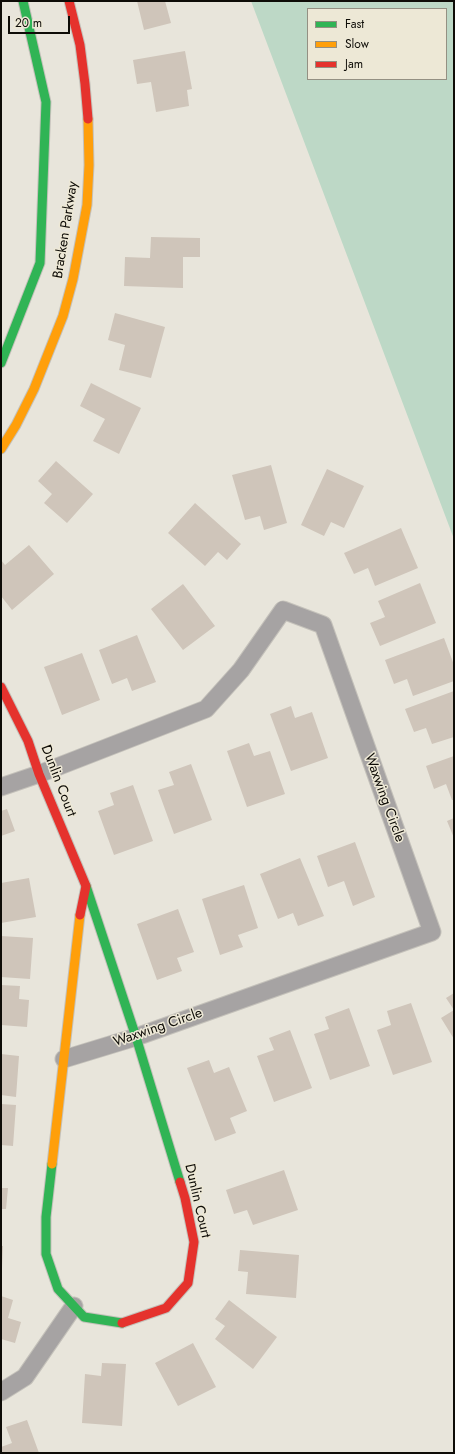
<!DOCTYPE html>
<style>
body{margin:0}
#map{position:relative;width:455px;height:1454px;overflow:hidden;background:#e8e5db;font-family:Jost,sans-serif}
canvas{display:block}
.frame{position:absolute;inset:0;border:2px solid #0e0c07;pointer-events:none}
.legend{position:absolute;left:307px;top:8px;width:140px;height:72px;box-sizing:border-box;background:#ede8d6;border:1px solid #949083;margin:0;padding:5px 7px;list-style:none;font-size:12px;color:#0e0c07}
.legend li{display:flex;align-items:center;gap:8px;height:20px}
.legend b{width:20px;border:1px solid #949083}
.scale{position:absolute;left:8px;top:16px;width:62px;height:18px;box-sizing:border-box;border:2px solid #0e0c07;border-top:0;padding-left:5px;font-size:12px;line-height:14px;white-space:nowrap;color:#0e0c07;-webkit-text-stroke:3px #ede8d6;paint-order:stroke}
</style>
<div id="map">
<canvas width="455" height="1454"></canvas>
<div class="frame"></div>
<ul class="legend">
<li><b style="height:5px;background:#30b455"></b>Fast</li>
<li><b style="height:5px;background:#ff9f0a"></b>Slow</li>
<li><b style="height:5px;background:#e5322d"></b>Jam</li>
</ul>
<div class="scale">20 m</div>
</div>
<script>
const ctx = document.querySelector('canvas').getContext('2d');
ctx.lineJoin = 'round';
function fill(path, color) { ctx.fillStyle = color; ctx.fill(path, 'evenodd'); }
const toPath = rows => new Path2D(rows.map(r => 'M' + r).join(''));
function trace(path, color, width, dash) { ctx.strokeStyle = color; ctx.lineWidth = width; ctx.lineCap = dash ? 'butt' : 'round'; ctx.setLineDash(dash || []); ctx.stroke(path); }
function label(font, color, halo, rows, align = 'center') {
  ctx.font = font + ' Jost,sans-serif'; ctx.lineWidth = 3; ctx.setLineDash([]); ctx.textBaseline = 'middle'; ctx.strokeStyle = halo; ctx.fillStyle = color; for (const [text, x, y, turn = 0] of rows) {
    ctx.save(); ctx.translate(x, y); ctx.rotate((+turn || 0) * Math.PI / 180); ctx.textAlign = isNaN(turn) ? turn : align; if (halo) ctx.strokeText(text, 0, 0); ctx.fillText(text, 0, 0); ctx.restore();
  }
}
fill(toPath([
 [251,1,454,1,454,539],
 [308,9,446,9,446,79,308,79]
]), '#bdd8c6');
fill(toPath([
 [137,1,165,1,171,23,144,30],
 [185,51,192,89,187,90,189,106,156,112,151,82,137,84,133,60],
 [151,237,200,238,200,257,183,257,183,288,124,286,125,257,150,258],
 [115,313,165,327,151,378,119,370,125,345,108,340],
 [91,383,141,408,119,454,93,441,105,419,80,406],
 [56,461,93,494,67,523,44,503,52,494,38,481],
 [271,465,287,523,264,530,260,516,245,520,232,475],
 [327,469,364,486,344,528,331,522,324,536,301,525],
 [195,503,241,544,227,560,218,552,205,566,168,533],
 [401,528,418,568,375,586,368,568,354,574,344,553],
 [29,545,54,574,12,610,1,596,1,560,5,565],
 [420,583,436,623,380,646,370,623,385,617,378,601],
 [183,584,215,626,183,650,151,609],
 [137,635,156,682,132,691,127,678,112,684,99,650],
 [444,638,454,665,454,681,413,696,407,679,394,684,385,660],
 [82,653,100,700,62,715,44,667],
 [454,691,454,737,432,744,426,728,414,732,405,709],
 [291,706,295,718,312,712,328,758,291,771,270,714],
 [249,743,254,756,270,751,285,794,247,807,227,751],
 [454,756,454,800,452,800,446,784,434,789,426,766],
 [191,764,212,820,174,834,158,790,174,785,169,772],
 [133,785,153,841,114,855,98,811,114,805,110,793],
 [7,809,15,831,1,836,1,811],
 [454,818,454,838,447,821],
 [355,842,375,897,353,906,344,881,328,887,317,856],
 [300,858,324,916,298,926,293,913,278,919,260,874],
 [29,878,36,917,1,923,1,883],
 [244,885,258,928,238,935,243,947,220,955,202,899],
 [178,909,194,952,177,958,182,971,157,980,137,924],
 [1,936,33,938,30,979,1,977],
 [1,985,20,986,19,999,29,1000,27,1027,1,1025],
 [454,993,454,1039,441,1018,454,1010,446,998],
 [411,1003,432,1062,393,1075,377,1030,391,1025,387,1011],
 [349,1008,370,1066,330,1080,314,1034,329,1029,325,1017],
 [290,1030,312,1088,274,1102,257,1056,274,1050,269,1038],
 [1,1054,19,1056,16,1097,1,1095],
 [209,1060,214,1073,229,1067,247,1111,230,1118,236,1133,215,1141,187,1068],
 [1,1104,16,1105,13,1146,1,1145],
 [284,1170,298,1210,253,1225,247,1210,234,1214,226,1190],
 [1,1188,8,1188,6,1209,1,1209],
 [1,1246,3,1246,2,1268,1,1268],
 [240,1250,299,1255,296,1298,246,1294,248,1272,238,1271],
 [1,1296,13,1300,8,1318,21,1322,15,1343,1,1339],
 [229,1300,277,1337,253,1369,215,1339,225,1326,215,1319],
 [193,1343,216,1387,178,1406,155,1363],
 [102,1363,126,1364,122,1426,82,1423,85,1374,101,1376],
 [27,1420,39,1453,1,1453,1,1447,12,1443,6,1427]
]), '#cfc5ba');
const street = toPath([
 [1,787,39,774,206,709,241,670,283,610,323,625,432,932,136,1037,64,1059],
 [1,1392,25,1377,74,1306]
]);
const fast = toPath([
 [1,363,40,263,46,102,23,1],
 [86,886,136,1037,180,1182],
 [52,1164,46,1217,46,1254,58,1289,84,1317,122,1323]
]);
const slow = toPath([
 [1,449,16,425,34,389,63,316,73,279,87,205,89,165,88,119],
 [52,1164,80,915]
]);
const jam = toPath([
 [69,1,80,45,85,84,88,119],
 [1,687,28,741,39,774,86,886,80,915],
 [122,1323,166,1308,188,1283,194,1242,185,1198,180,1182]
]);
trace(street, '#c4c1ba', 19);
trace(fast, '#c4c1ba', 11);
trace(slow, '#c4c1ba', 11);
trace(jam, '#c4c1ba', 11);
trace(street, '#a6a3a3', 17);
trace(fast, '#30b455', 9);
trace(slow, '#ff9f0a', 9);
trace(jam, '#e5322d', 9);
label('14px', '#0e0c07', '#ede8d6', [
 ["Bracken Parkway",66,230,-81],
 ["Dunlin Court",58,781,69],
 ["Waxwing Circle",384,798,70],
 ["Waxwing Circle",158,1028,-19],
 ["Dunlin Court",197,1201,77]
]);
</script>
